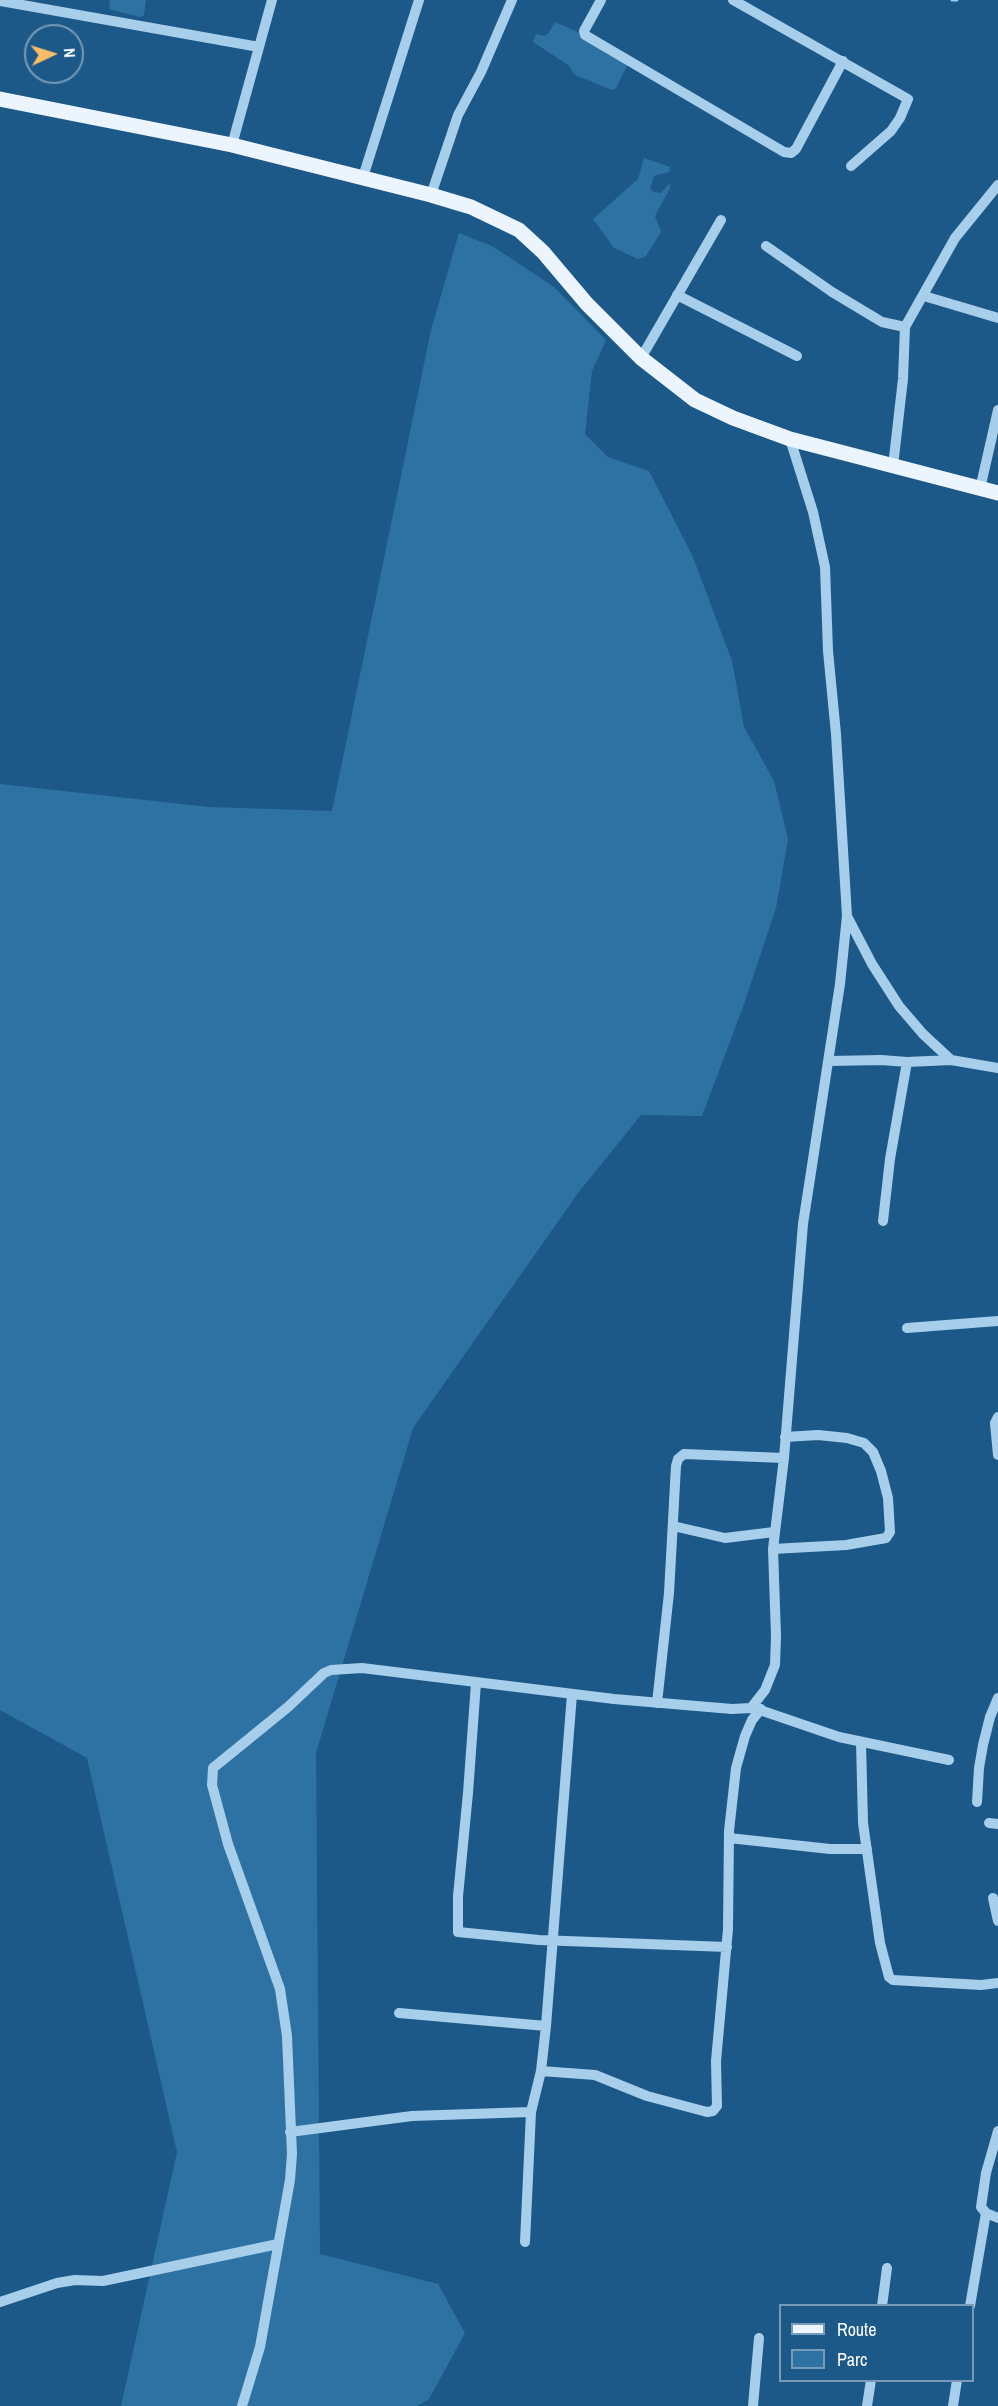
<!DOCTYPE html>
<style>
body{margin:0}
#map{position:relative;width:998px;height:2406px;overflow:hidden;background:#1d5988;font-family:"Archivo Narrow",sans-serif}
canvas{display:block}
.legend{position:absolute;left:779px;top:2304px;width:195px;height:78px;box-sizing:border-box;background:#1d5988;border:2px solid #779bb8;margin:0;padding:8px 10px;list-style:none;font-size:18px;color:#fff}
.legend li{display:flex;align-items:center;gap:12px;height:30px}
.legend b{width:30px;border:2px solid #779bb8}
.north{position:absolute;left:24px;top:24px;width:60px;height:60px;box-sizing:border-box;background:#1d5988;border:2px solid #779bb8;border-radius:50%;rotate:86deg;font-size:16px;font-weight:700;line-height:24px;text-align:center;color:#fff}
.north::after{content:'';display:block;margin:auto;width:21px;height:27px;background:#fabd66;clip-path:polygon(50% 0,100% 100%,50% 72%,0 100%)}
</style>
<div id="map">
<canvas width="998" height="2406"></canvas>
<ul class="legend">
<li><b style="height:8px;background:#ecf5fe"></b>Route</li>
<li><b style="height:16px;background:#2e72a4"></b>Parc</li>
</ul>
<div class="north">N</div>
</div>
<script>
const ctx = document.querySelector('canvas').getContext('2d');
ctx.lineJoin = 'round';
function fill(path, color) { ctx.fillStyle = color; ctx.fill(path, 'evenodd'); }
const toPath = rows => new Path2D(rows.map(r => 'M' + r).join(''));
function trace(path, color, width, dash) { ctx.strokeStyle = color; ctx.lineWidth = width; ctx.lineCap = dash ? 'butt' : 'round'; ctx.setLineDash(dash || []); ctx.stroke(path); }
fill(toPath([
 [110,0,146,0,144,15,140,17,109,9],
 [555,22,578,32,628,64,616,88,612,90,575,75,568,65,533,42,536,34,544,36,548,34],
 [644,158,670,167,669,172,654,176,650,188,653,192,661,193,670,183,670,188,655,216,661,232,646,256,638,259,614,248,593,219,638,179],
 [459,233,492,246,554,287,606,340,592,371,585,434,608,457,649,471,693,557,732,661,744,727,774,781,788,839,776,908,743,1007,702,1116,641,1115,578,1193,413,1428,316,1753,320,2254,438,2284,465,2333,429,2399,417,2406,121,2406,177,2152,87,1758,0,1710,0,784,209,807,332,811,431,330]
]), '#2e72a4');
trace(toPath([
 [952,0,957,0]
]), '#9acbed', 3);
trace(toPath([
 [601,0,584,31,585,35,784,152,791,153,796,149,843,61],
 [733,0,908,99,900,118,891,131,851,166],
 [0,1,259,47],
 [232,145,272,0],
 [363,177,419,0],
 [431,195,458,115,481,72,512,0],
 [766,246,832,292,882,322,905,327],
 [677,295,797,356],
 [924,296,998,318],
 [641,358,721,220],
 [893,466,903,379,905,327,955,238,998,185],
 [980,489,998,410],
 [847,916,872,964,899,1006,923,1034,951,1060,998,1068],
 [829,1061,881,1060,907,1062,951,1060],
 [883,1221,890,1159,907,1062],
 [907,1328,998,1321],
 [998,1417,995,1423,998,1455],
 [673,1526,725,1538,774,1532],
 [773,1549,846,1545,886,1538,890,1532,888,1498,881,1471,873,1452,864,1443,847,1438,818,1435,785,1437],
 [476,1683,468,1793,458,1896,458,1932,539,1940,727,1947],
 [657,1703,669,1593,676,1466,678,1459,684,1454,784,1458],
 [754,1708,839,1737,949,1760],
 [861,1742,863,1823,880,1943,889,1977,893,1980,981,1985,998,1983],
 [977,1802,979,1768,983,1745,990,1717,998,1698],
 [989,1823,998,1824],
 [729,1838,830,1849,867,1849],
 [993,1898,998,1921],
 [399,2013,546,2026],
 [541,2071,595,2075,647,2096,707,2112,713,2111,717,2106,716,2061,728,1929,729,1831,736,1768,745,1736,752,1720,761,1709],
 [998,2131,986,2173,981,2207,986,2213,998,2218],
 [290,2132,412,2116,531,2112],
 [525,2242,531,2112,541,2071,546,2026,572,1694],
 [0,2302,57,2283,75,2280,103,2281,278,2244],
 [882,2306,887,2268],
 [970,2306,986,2213],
 [242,2406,260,2347,290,2180,292,2154,287,2036,280,1989,228,1844,212,1785,213,1768,288,1707,324,1673,331,1670,362,1668,614,1699,732,1709,751,1708,765,1690,775,1665,776,1636,773,1549,784,1458,803,1224,840,984,847,916,836,734,828,651,825,567,813,512,790,439],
 [753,2406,759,2338],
 [867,2406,871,2380],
 [953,2406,957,2380]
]), '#a7ceeb', 10);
trace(toPath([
 [0,99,232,145,431,195,471,207,519,230,543,252,587,304,641,358,695,400,733,418,790,439,998,493]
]), '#ecf5fe', 15);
</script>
